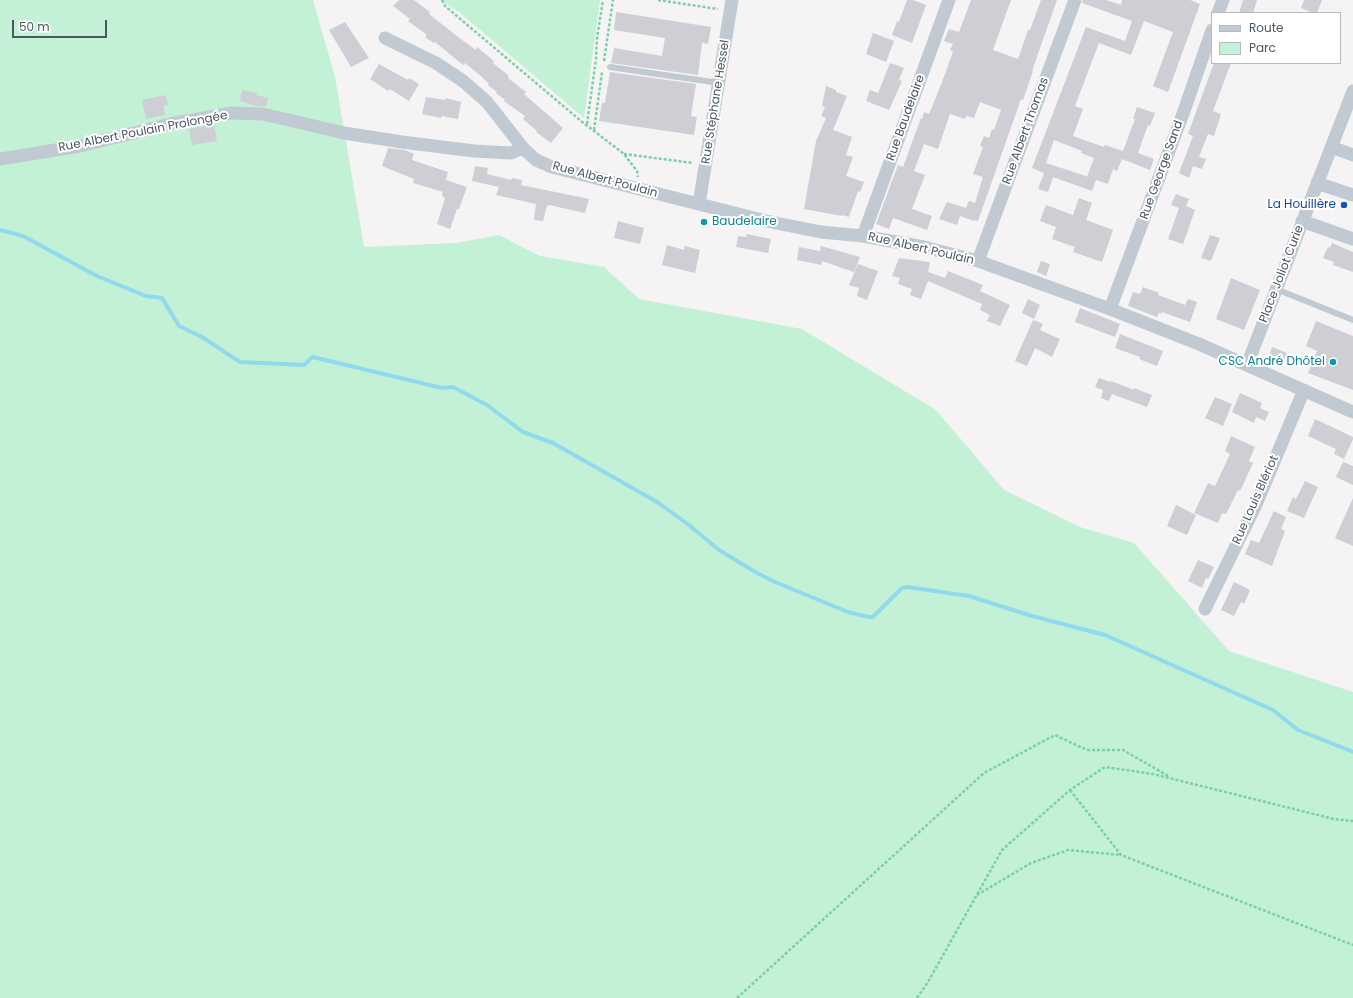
<!DOCTYPE html>
<meta charset="utf-8">
<style>
body{margin:0}
#map{position:relative;width:1353px;height:998px;overflow:hidden;background:#f5f3f3;font-family:Poppins,sans-serif}
canvas{display:block}
.legend{position:absolute;left:1211px;top:12px;width:130px;height:52px;box-sizing:border-box;background:#fff;border:1px solid #b7bbc0;margin:0;padding:5px 7px;list-style:none;font-size:12px;color:#4a5661}
.legend li{display:flex;align-items:center;gap:8px;height:20px}
.legend b{width:20px;border:1px solid #b7bbc0}
.scale{position:absolute;left:12px;top:20px;width:95px;height:18px;box-sizing:border-box;border:2px solid #4a5661;border-top:0;padding-left:5px;font-size:12px;line-height:14px;white-space:nowrap;color:#4a5661;-webkit-text-stroke:3px #fff;paint-order:stroke}
</style>
<div id="map">
<canvas width="1353" height="998"></canvas>
<ul class="legend">
<li><b style="height:5px;background:#c1cad2"></b>Route</li>
<li><b style="height:11px;background:#c3f1d5"></b>Parc</li>
</ul>
<div class="scale">50 m</div>
</div>
<script>
const ctx = document.querySelector('canvas').getContext('2d');
ctx.lineJoin = 'round';
function fill(path, color) { ctx.fillStyle = color; ctx.fill(path, 'evenodd'); }
const toPath = rows => new Path2D(rows.map(r => 'M' + r).join(''));
function trace(path, color, width, dash) { ctx.strokeStyle = color; ctx.lineWidth = width; ctx.lineCap = dash ? 'butt' : 'round'; ctx.setLineDash(dash || []); ctx.stroke(path); }
function label(font, color, halo, rows, align = 'center') {
  ctx.font = font + ' Poppins,sans-serif'; ctx.lineWidth = 4; ctx.setLineDash([]); ctx.textBaseline = 'middle'; ctx.strokeStyle = halo; ctx.fillStyle = color; for (const [text, x, y, turn = 0] of rows) {
    ctx.save(); ctx.translate(x, y); ctx.rotate((+turn || 0) * Math.PI / 180); ctx.textAlign = isNaN(turn) ? turn : align; if (halo) ctx.strokeText(text, 0, 0); ctx.fillText(text, 0, 0); ctx.restore();
  }
}
fill(toPath([
 [0,0,313,0,335,77,364,247,456,243,499,235,540,256,604,267,639,299,802,329,936,410,1004,490,1080,527,1134,543,1229,651,1353,692,1353,998,0,998],
 [440,0,600,0,584,118,459,12]
]), '#c3f1d5');
trace(toPath([
 [0,230,23,236,97,276,146,296,162,298,179,326,202,337,240,362,304,365,312,357,317,358,442,388,453,387,487,405,523,432,553,443,657,502,689,525,719,550,757,573,775,582,848,612,869,617,873,617,902,588,907,587,969,596,1032,616,1105,635,1273,710,1298,730,1353,752]
]), '#90daee', 4);
fill(toPath([
 [399,0,414,0,430,12,429,14,458,37,476,50,477,47,494,61,493,63,509,76,508,78,526,92,524,94,563,128,551,143,536,132,537,131,523,119,525,116,504,101,505,100,496,93,497,92,488,85,489,84,482,77,465,63,463,65,435,42,434,43,425,37,427,35,408,21,410,19,393,6],
 [907,0,913,0,926,5,912,43,892,35,897,21,899,22],
 [971,0,1011,0,993,50,1018,59,1028,30,1030,30,1041,0,1057,0,1032,71,1033,71,1023,100,1021,99,978,221,974,220,974,221,960,216,957,225,939,219,947,202,966,208,969,201,975,203,983,177,973,174,983,147,980,146,984,136,989,138,992,129,994,130,1001,110,980,102,974,118,966,116,965,119,950,114,938,149,924,144,914,171,925,175,912,209,932,216,927,230,893,218,889,229,876,224,898,165,903,167,921,118,922,119,924,112,929,114,939,90,953,52,950,50,953,44,944,41,949,29,959,32],
 [1083,0,1106,0,1121,5,1122,0,1190,0,1200,4,1168,92,1153,86,1173,32,1144,21,1131,55,1099,43,1075,106,1083,109,1073,136,1104,147,1105,145,1123,151,1135,119,1133,119,1137,107,1155,113,1150,126,1148,125,1138,153,1154,159,1150,170,1122,159,1117,171,1113,169,1108,184,1096,180,1092,191,1053,177,1048,192,1038,189,1044,173,1032,168,1086,27,1125,41,1132,21,1082,3],
 [1054,140,1082,151,1081,153,1094,158,1087,177,1089,177,1046,163],
 [1243,0,1257,0,1253,13,1239,13],
 [1304,0,1322,0,1317,13,1313,13,1301,8],
 [616,12,711,27,708,44,702,43,698,75,611,63,614,48,662,56,665,38,614,30],
 [345,22,369,58,351,67,329,30],
 [873,33,894,41,886,62,866,54],
 [890,63,904,68,899,80,902,81,889,110,866,101,870,90,878,93],
 [1214,63,1231,63,1213,111,1221,114,1214,136,1208,134,1199,157,1206,159,1202,169,1193,166,1189,178,1179,173,1193,136,1188,134],
 [379,64,408,80,409,78,419,84,409,101,390,89,388,91,370,79],
 [610,72,696,84,691,116,697,117,694,135,599,121,602,103,605,103],
 [826,86,836,90,836,92,847,96,833,130,852,137,846,155,853,157,846,176,864,182,860,192,858,191,849,217,842,215,842,216,804,209,816,141,826,118,821,116,825,107,822,106],
 [242,90,257,93,256,95,268,98,266,106,255,106,240,101],
 [166,95,168,105,163,106,165,115,146,119,142,100],
 [426,97,445,100,446,98,461,102,458,119,442,116,441,118,422,114],
 [214,124,217,141,192,145,189,129],
 [388,148,405,150,414,154,412,160,448,172,446,180,467,187,459,209,457,209,450,229,437,224,445,198,442,196,443,192,413,183,414,179,382,166],
 [475,166,488,168,487,174,511,180,512,178,522,180,521,185,589,199,585,213,549,205,547,206,543,221,534,220,536,204,496,195,499,187,472,181],
 [1176,194,1189,199,1186,206,1195,210,1183,244,1168,239,1179,208,1171,205],
 [1079,198,1092,203,1086,220,1113,230,1102,262,1073,252,1075,247,1052,239,1056,227,1040,221,1046,205,1073,215],
 [618,221,644,228,640,244,614,238],
 [747,234,771,239,768,253,736,247,738,236,746,237],
 [1210,235,1220,238,1211,261,1201,258],
 [1332,243,1353,252,1353,272,1333,265,1334,262,1323,258,1328,247,1330,248],
 [667,245,684,250,685,246,700,250,695,273,662,265],
 [821,246,860,257,854,272,822,261,821,265,797,260,799,247,820,251],
 [899,258,930,262,928,272,945,278,948,271,983,285,980,291,1010,305,1000,326,987,321,990,315,980,310,982,304,928,281,921,299,910,295,912,289,898,284,900,278,892,276],
 [1041,261,1050,264,1046,276,1037,272],
 [858,264,878,271,867,300,857,296,859,288,849,285],
 [1231,278,1260,290,1244,330,1216,319],
 [1143,287,1159,293,1158,295,1185,305,1188,299,1197,302,1190,322,1162,312,1161,314,1159,313,1157,317,1128,306,1133,292,1140,294],
 [1028,299,1040,305,1034,319,1022,313],
 [1080,308,1120,324,1115,337,1075,322],
 [1033,320,1043,324,1040,330,1060,339,1052,357,1035,348,1027,366,1015,361],
 [1316,321,1353,336,1353,390,1308,373,1317,351,1306,346],
 [1120,334,1163,351,1157,366,1139,359,1140,357,1115,348],
 [1272,347,1287,353,1282,365,1268,360],
 [1099,378,1110,382,1111,381,1134,390,1134,388,1152,395,1147,407,1112,394,1109,401,1101,398,1103,390,1095,387],
 [1240,393,1262,403,1260,408,1269,412,1265,421,1256,417,1254,423,1232,412],
 [1215,397,1232,404,1223,426,1205,418],
 [1315,419,1353,437,1353,439,1344,459,1334,454,1336,449,1308,436],
 [1231,436,1255,447,1249,461,1253,463,1240,491,1238,490,1226,514,1222,513,1218,523,1194,513,1208,483,1215,486,1230,454,1225,451],
 [1343,462,1353,466,1353,485,1336,477],
 [1305,481,1318,487,1304,518,1287,511,1293,497,1296,499],
 [1353,498,1353,546,1335,538],
 [1176,505,1196,515,1187,535,1167,526],
 [1274,511,1286,517,1281,529,1285,531,1272,566,1245,554,1251,540,1259,543],
 [1198,560,1214,567,1208,579,1206,578,1202,588,1188,581],
 [1234,582,1250,590,1244,604,1241,602,1234,616,1221,610]
]), '#cdcfd5');
trace(toPath([
 [442,0,445,6,581,121,624,154,637,171,638,177],
 [658,0,718,9],
 [604,61,613,0],
 [587,124,596,59,597,38,603,0],
 [594,130,602,72],
 [624,154,693,163],
 [1070,790,1121,855,1353,945],
 [977,895,1031,863,1068,850,1121,855],
 [737,998,984,773,1055,735,1087,750,1123,750,1170,777],
 [917,998,928,982,1002,850,1070,790,1105,767,1153,774,1334,819,1353,821]
]), '#7ad0a6', 2.5, [3, 2]);
trace(toPath([
 [610,67,719,83],
 [1276,289,1353,320]
]), '#c1cad2', 6);
trace(toPath([
 [1218,13,1223,0],
 [385,38,436,63,463,81,487,102,523,148,536,160,552,167,766,221,821,232,863,236,924,247,978,261,1110,309,1199,344,1353,412],
 [1331,147,1353,155],
 [0,159,80,146,170,124,232,113,263,114,344,133,402,142,474,151,511,153,523,148],
 [1317,183,1353,195],
 [699,204,732,0],
 [1302,221,1353,239],
 [863,236,949,0],
 [978,261,1075,0],
 [1110,309,1184,111,1212,30],
 [1247,365,1353,91],
 [1205,609,1255,507,1304,390]
]), '#c1cad2', 13);
for (const [x, y, r, color] of [
 [1344,205,4,"#1a4fb4"],
 [704,222,4,"#0f9aa8"],
 [1333,362,4,"#0f9aa8"]
]) { const dot = new Path2D(); dot.arc(x, y, r, 0, 2 * Math.PI); ctx.fillStyle = color; ctx.fill(dot); trace(dot, '#fff', 1.5); }
label('12px', '#4a5661', '#fff', [
 ["Rue Stéphane Hessel",716,102,-81],
 ["Rue Baudelaire",906,118,-70],
 ["Rue Albert Thomas",1026,131,-70],
 ["Rue Albert Poulain Prolongée",143,132,-11],
 ["Rue George Sand",1162,170,-70],
 ["Rue Albert Poulain",605,180,15],
 ["Rue Albert Poulain",921,249,13],
 ["Place Joliot Curie",1282,274,-69],
 ["Rue Louis Blériot",1256,500,-66]
]);
label('12px', '#164399', '#fff', [
 ["La Houillère",1336,205]
], 'right');
label('12px', '#0d838f', '#fff', [
 ["Baudelaire",712,222],
 ["CSC André Dhôtel",1325,362,"right"]
], 'left');
</script>
